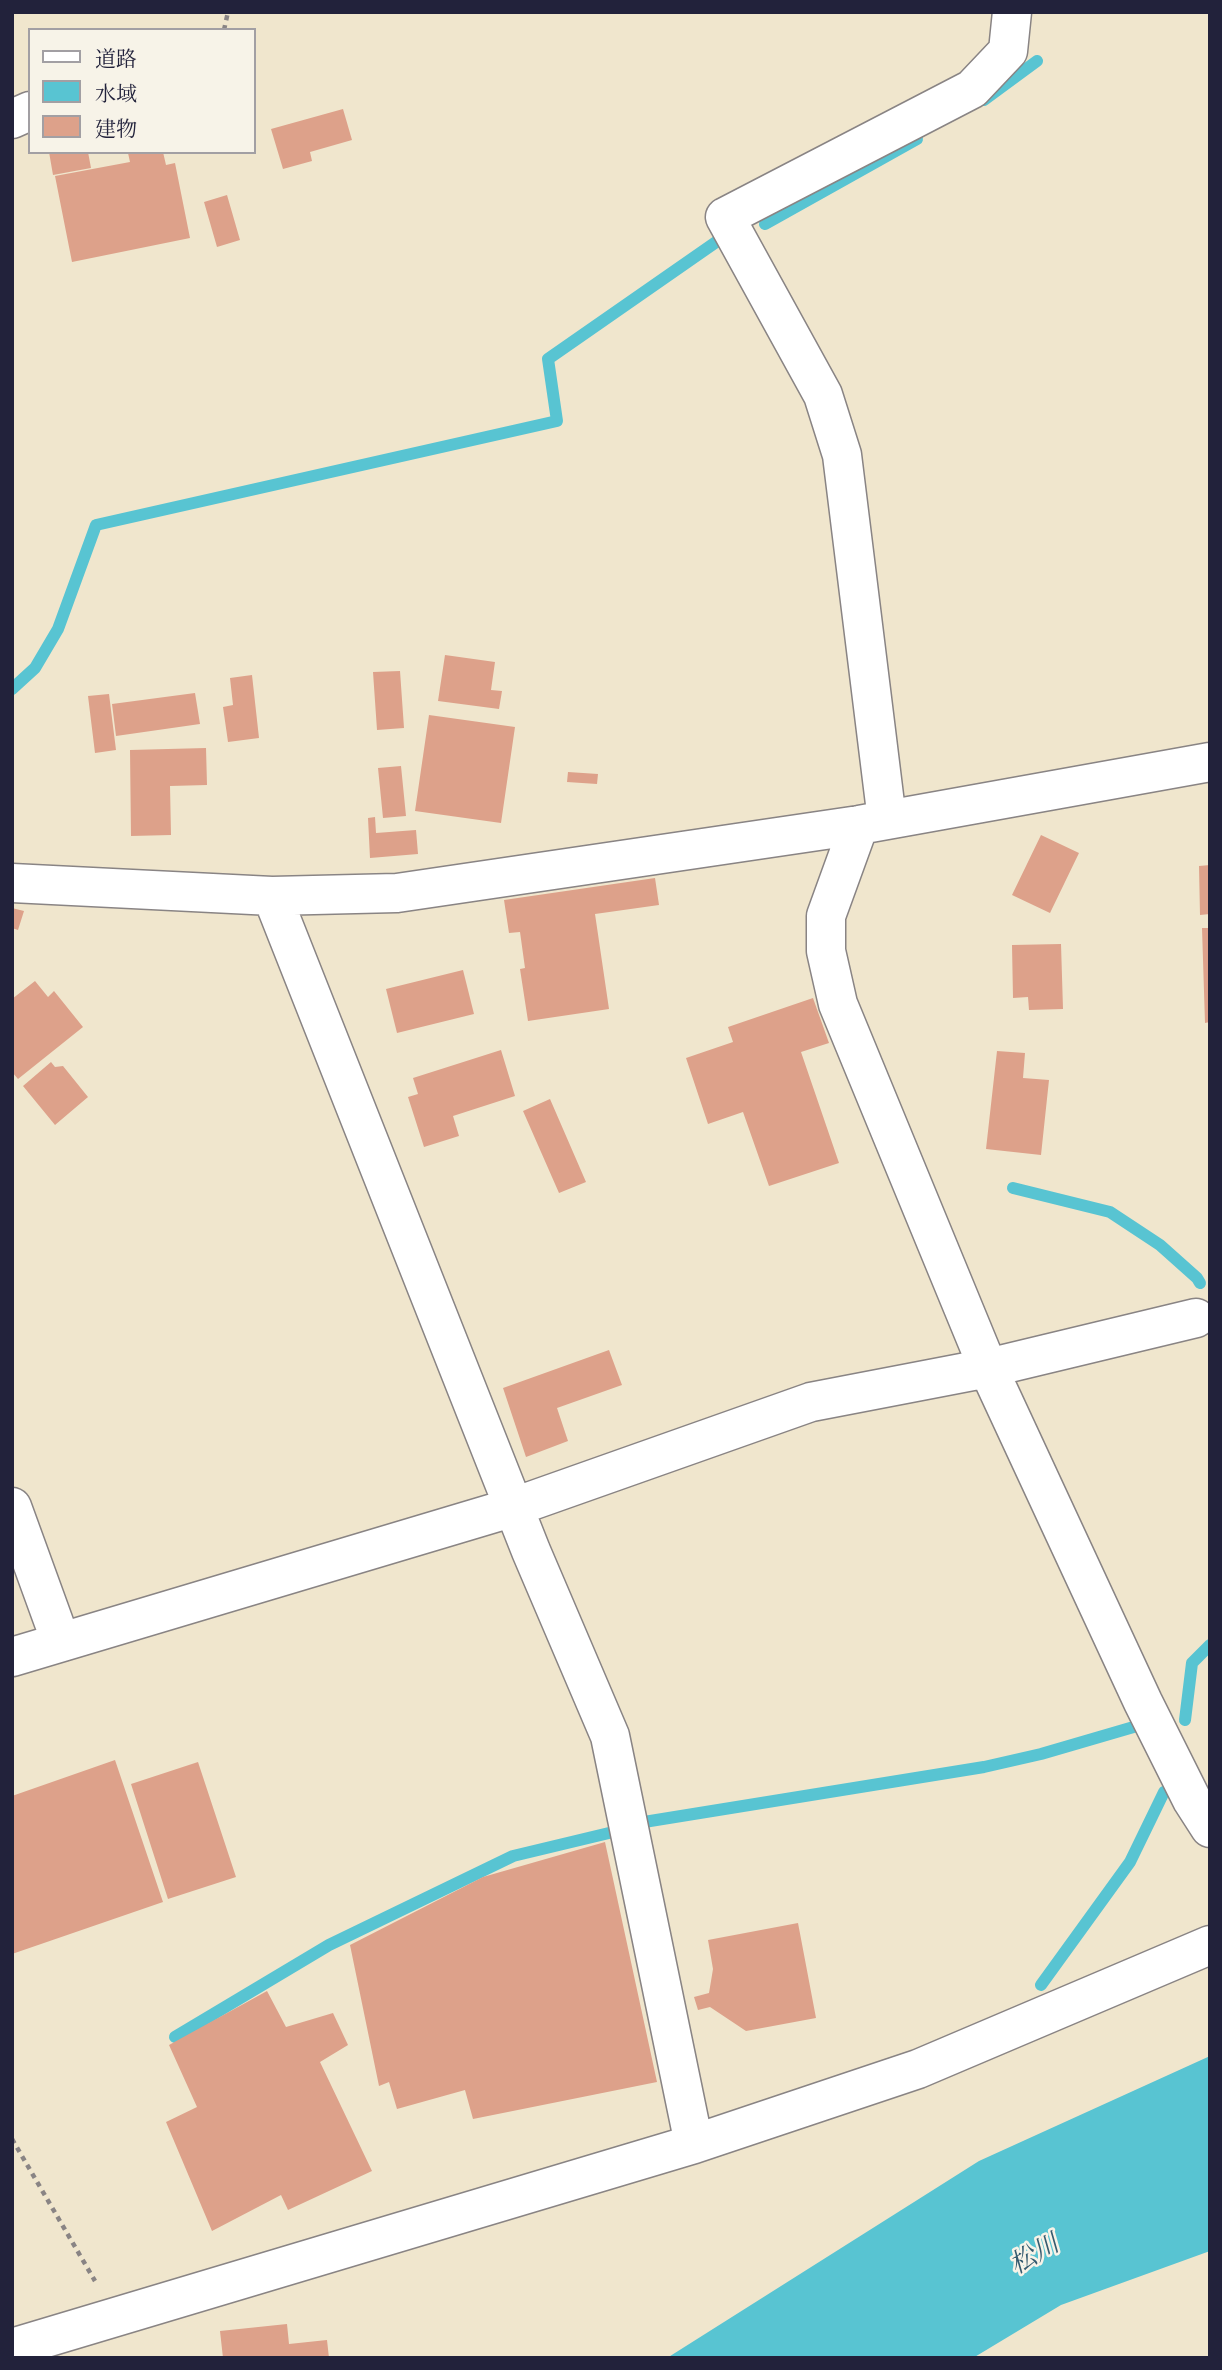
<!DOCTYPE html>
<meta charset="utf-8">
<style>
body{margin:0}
#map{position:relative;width:1222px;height:2370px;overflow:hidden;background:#f0e6cd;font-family:"IM FELL Great Primer","Noto Serif JP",serif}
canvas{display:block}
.frame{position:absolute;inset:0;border:14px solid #22223b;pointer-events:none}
.legend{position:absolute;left:28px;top:28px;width:228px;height:126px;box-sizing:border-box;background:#f7f3e8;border:2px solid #a29fa3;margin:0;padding:9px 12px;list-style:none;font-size:21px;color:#22223b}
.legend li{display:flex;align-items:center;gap:14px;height:35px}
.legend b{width:35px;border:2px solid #a29fa3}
</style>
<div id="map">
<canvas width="1222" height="2370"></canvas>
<div class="frame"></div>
<ul class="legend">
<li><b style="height:9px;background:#fff"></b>道路</li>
<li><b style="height:19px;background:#58c4d2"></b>水域</li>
<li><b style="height:19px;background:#dda18a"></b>建物</li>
</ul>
</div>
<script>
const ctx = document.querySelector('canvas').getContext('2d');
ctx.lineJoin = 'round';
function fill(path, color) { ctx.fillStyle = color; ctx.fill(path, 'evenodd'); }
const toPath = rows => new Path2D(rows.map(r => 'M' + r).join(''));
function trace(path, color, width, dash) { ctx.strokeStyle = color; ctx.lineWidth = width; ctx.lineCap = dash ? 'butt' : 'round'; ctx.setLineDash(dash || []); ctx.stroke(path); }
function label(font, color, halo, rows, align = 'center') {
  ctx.font = font + ' "IM FELL Great Primer","Noto Serif JP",serif'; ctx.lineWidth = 5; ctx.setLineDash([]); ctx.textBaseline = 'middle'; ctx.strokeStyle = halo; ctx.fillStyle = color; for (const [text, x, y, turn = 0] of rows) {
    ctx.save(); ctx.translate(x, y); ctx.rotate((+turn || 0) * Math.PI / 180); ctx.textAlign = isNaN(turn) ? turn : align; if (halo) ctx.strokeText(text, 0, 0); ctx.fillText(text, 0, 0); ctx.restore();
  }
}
fill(toPath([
 [1210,2056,1210,2251,1061,2305,973,2358,667,2358,979,2161]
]), '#58c4d2');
trace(toPath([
 [984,100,1037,61],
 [765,224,917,139],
 [12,689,35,668,58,629,96,525,557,421,548,359,719,240],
 [1013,1188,1110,1212,1160,1245,1197,1278,1200,1283],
 [1185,1720,1192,1663,1210,1645],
 [644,1822,984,1767,1041,1754,1137,1726],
 [1041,1985,1130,1862,1164,1792],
 [175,2037,329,1945,513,1856,609,1833]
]), '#58c4d2', 12);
fill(toPath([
 [343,109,352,140,310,152,312,161,283,169,271,129],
 [49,152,88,152,91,168,53,175],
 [163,152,166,165,175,163,190,238,72,262,55,176,130,162,128,153],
 [227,195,240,240,217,247,204,202],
 [445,655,495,662,491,690,502,691,499,709,438,701],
 [400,671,404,728,377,730,373,672],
 [252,675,259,738,228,742,223,707,233,705,230,678],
 [195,693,200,724,116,736,112,704],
 [109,694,116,750,95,753,88,696],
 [429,715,515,727,501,823,415,811],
 [206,748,207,785,170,786,171,835,131,836,130,750],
 [401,766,406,816,383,818,378,768],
 [568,772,598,774,597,784,567,782],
 [375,817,376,833,416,830,418,854,370,858,368,818],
 [1041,835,1079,853,1050,913,1012,895],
 [1210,865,1210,914,1200,915,1199,866],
 [655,878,659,905,595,914,609,1009,528,1021,520,969,525,968,520,932,509,933,504,900],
 [12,908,24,911,18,930,12,928],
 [1202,928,1210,928,1210,1022,1205,1023],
 [1061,944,1063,1009,1029,1010,1028,997,1013,998,1012,945],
 [463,970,474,1014,397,1033,386,989],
 [35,981,48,997,54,991,83,1027,18,1079,12,1072,12,999],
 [813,998,829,1043,801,1052,839,1163,769,1186,743,1112,708,1124,686,1058,733,1042,728,1027],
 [501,1050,515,1096,453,1116,459,1136,424,1147,408,1097,418,1094,413,1078],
 [997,1051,1025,1053,1023,1078,1049,1080,1041,1155,986,1149],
 [51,1062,55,1067,63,1066,88,1097,55,1125,23,1086],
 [550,1099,586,1182,559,1193,523,1111],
 [609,1350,622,1385,557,1408,568,1441,526,1457,503,1388],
 [115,1760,163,1902,12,1954,12,1796],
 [198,1762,236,1877,168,1899,131,1784],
 [605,1842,657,2082,473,2119,465,2090,397,2109,389,2082,379,2086,350,1945,483,1877],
 [798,1923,816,2018,746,2031,710,2007,698,2010,694,1997,709,1993,713,1969,708,1940],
 [267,1991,286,2027,333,2013,348,2045,320,2062,372,2171,288,2210,281,2195,212,2231,166,2122,197,2107,169,2045],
 [287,2324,289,2344,327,2340,329,2358,223,2358,220,2331]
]), '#dda18a');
const minor = toPath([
 [12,119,30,111],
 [887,820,842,455,823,395,725,217,972,89,1008,51,1012,12],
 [859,825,826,916,826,951,838,1004,988,1368,1143,1702,1192,1800,1210,1828],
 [12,883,272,896,397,893,859,825,1210,762],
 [272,896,531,1551,610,1736,694,2144],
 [12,1507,61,1642],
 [12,1657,514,1507,811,1402,988,1368,1196,1318],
 [12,2348,694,2144,918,2069,1210,1945]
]);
trace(minor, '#898484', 41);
trace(toPath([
 [224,30,228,12],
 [12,2139,95,2281]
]), '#898484', 4.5, [5, 5]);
trace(minor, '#fff', 38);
label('italic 26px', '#355b70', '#f7f3e8', [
 ["松川",1035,2256,-30]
]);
</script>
